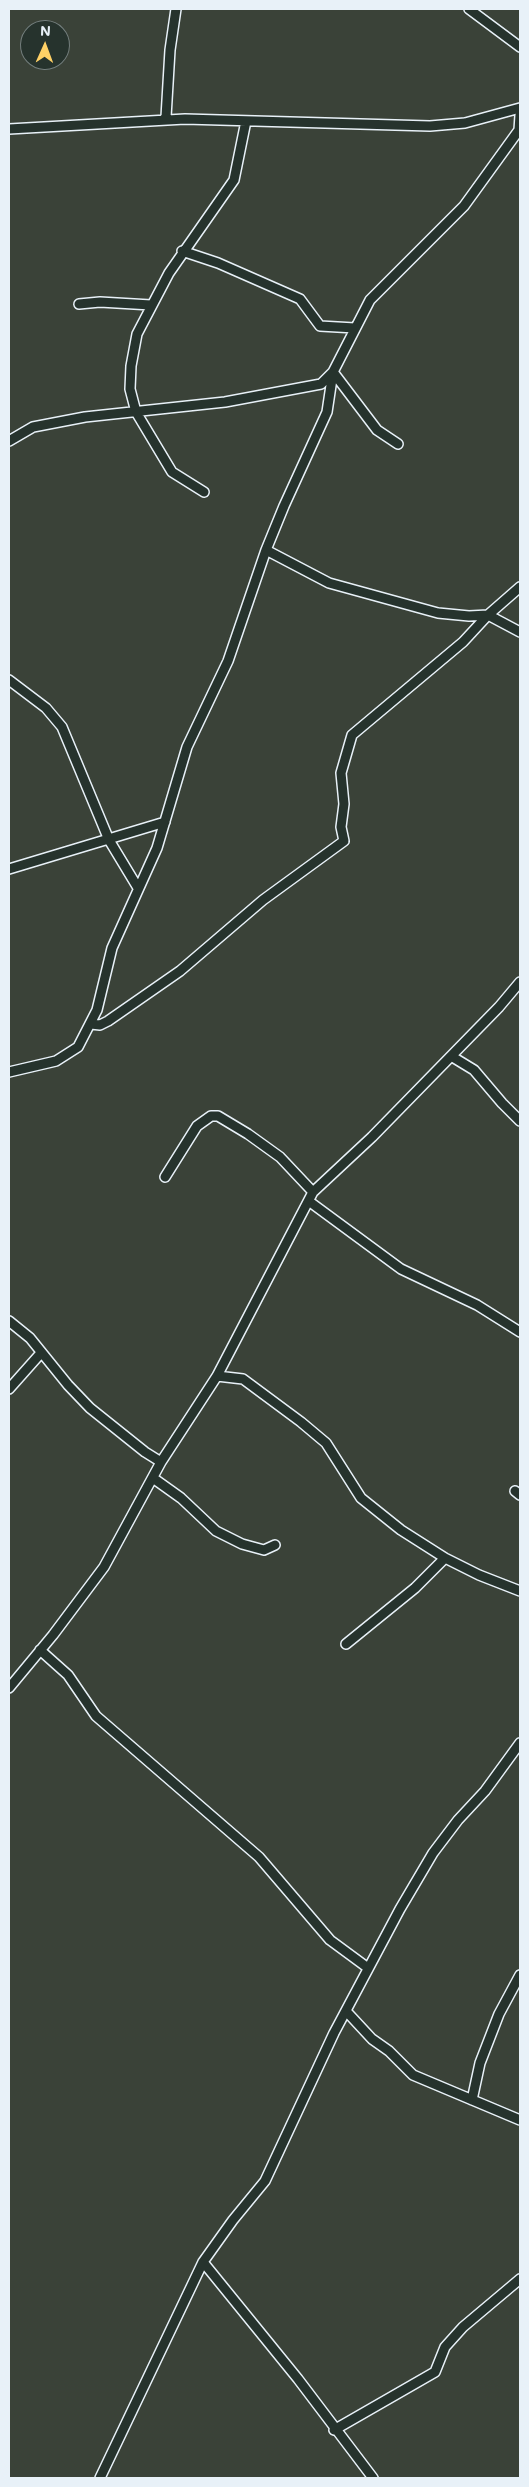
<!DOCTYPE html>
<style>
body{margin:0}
#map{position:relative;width:529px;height:2487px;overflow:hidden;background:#3a4238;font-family:Mali,sans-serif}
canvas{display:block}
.frame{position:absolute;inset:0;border:10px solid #e8f1f8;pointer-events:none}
.north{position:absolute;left:20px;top:20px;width:50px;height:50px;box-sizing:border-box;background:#26332d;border:1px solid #747f7e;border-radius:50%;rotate:2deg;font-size:14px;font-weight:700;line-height:20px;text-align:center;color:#e8f1f8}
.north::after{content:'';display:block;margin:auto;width:18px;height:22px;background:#ffd166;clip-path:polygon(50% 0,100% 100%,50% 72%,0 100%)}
</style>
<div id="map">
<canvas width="529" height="2487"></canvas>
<div class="frame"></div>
<div class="north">N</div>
</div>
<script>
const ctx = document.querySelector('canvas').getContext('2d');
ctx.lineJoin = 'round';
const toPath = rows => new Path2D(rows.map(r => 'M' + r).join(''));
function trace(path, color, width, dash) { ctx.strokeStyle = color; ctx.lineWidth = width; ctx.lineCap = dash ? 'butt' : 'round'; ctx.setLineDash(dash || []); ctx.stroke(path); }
const minor = toPath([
 [469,9,520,47],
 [163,120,166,117,170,50,176,9],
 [9,129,185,119,430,126,465,123,520,108],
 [182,251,218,263,300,299,320,326,355,328],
 [79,304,100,302,151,305],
 [9,441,33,427,85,417,225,402,321,384,333,372,377,430,398,444],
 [204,492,172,472,136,412,130,389,131,366,137,334,169,273,234,180,246,121],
 [266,550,329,583,438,613,469,616,488,615,520,632],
 [9,680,46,708,62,727,109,840,138,888],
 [9,869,165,822],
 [91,1024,100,1025,108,1021,180,971,263,900,344,841,341,827,344,804,341,773,352,735,463,642,488,615,520,587],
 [451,1056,474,1070,502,1103,520,1121],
 [9,1072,56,1061,78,1047,97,1010,112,948,157,848,187,747,228,661,266,550,284,506,327,412,333,372,370,300,464,206,519,130,520,115],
 [165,1177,197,1126,211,1116,218,1116,248,1134,280,1157,313,1192],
 [310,1202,401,1269,477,1305,520,1332],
 [9,1321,30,1338,68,1385,90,1408,145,1452,161,1462],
 [217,1376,243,1379,301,1422,326,1443,361,1498,401,1530,445,1558,479,1575,520,1591],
 [9,1389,41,1353],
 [153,1478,181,1498,216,1531,242,1544,264,1550,275,1545],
 [515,1491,520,1495],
 [346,1644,415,1588,445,1558],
 [40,1650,68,1675,96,1716,259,1857,330,1940,368,1968],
 [9,1688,53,1635,104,1567,161,1462,217,1376,313,1192,372,1137,499,1007,520,982],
 [346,2011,372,2039,389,2051,413,2075,520,2120],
 [472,2100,480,2063,499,2014,520,1975],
 [203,2262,298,2379,373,2478],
 [334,2430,435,2372,445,2347,463,2327,520,2279],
 [100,2478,203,2262,233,2220,265,2181,334,2033,400,1909,433,1853,458,1820,485,1791,520,1743]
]);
trace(minor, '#e8f1f8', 12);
trace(minor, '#26332d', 9);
</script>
